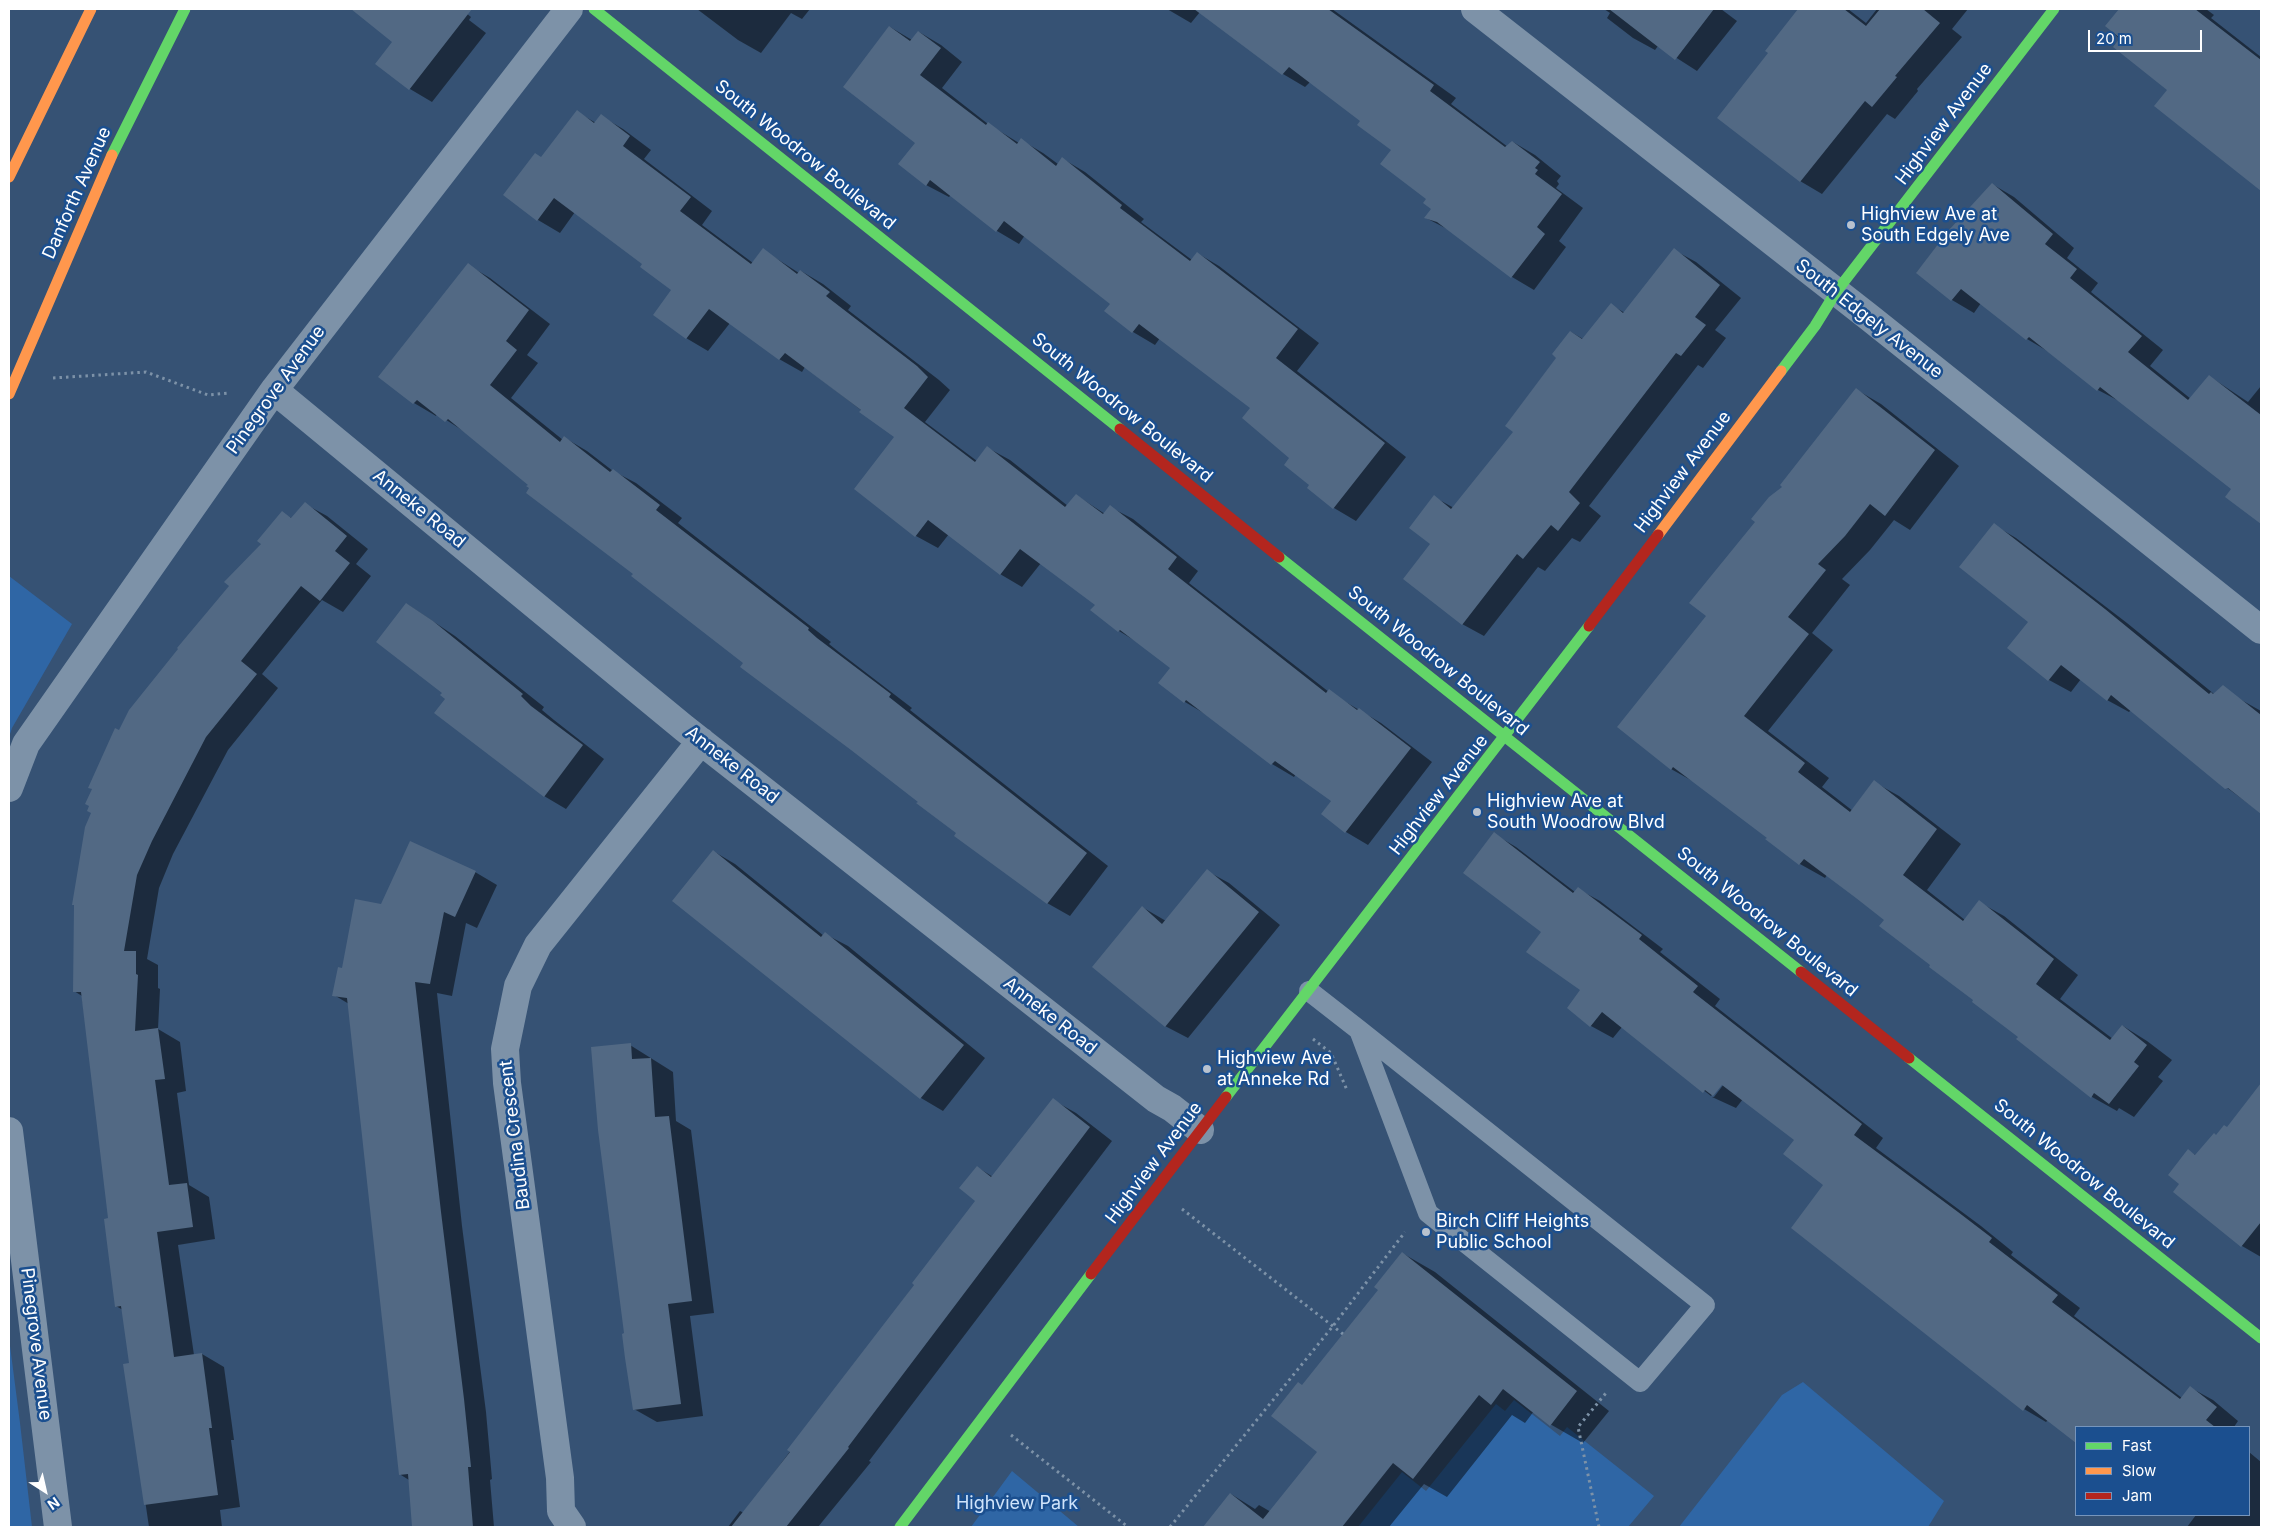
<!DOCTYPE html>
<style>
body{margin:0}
#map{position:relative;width:2270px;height:1536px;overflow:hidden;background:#365274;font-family:Inter,sans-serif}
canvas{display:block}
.frame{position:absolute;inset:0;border:10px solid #fff;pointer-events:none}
.legend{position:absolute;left:2075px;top:1426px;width:175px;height:90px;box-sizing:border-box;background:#1b4f8f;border:1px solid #7695bc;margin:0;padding:6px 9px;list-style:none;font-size:15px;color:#fff}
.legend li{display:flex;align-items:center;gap:10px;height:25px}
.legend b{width:25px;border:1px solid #7695bc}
.north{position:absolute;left:20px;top:1466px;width:50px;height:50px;-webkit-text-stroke:4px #1b4f8f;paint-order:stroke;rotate:145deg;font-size:14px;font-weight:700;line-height:20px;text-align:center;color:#fff}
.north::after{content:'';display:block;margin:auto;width:18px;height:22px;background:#fff;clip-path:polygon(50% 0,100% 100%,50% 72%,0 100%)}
.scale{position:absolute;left:2088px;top:30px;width:114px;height:22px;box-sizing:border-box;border:2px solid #fff;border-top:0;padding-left:6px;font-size:15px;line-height:18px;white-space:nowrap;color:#fff;-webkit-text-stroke:4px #1b4f8f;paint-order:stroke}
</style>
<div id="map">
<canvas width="2270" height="1536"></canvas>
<div class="frame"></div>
<ul class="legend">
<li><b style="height:6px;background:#63d668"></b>Fast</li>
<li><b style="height:6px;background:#ff974d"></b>Slow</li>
<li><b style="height:6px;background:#b3261e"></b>Jam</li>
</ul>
<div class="north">N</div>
<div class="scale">20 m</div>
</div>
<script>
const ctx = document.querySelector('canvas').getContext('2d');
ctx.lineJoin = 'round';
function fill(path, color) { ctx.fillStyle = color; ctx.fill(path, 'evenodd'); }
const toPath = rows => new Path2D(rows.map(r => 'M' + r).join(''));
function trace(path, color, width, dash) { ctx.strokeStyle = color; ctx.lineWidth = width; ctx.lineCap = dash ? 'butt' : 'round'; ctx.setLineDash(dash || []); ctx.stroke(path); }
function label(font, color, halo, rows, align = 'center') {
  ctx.font = font + ' Inter,sans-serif'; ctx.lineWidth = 5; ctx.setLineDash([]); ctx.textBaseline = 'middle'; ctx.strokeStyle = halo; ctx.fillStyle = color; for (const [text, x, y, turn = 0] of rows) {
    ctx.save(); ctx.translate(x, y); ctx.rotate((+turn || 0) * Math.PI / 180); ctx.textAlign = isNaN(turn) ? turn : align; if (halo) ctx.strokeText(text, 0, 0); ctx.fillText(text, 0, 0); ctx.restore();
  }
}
fill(toPath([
 [9,576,72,624,12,728,9,737],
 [9,1338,20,1423,32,1527,9,1527],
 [1803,1382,1944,1501,1928,1527,1679,1527,1782,1395],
 [1514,1400,1560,1436,1567,1427,1654,1496,1628,1527,1358,1527,1402,1472,1426,1491,1496,1404,1505,1411],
 [1012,1471,1079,1527,971,1527]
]), '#2f66a5');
fill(toPath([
 [364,9,461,9,471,17,469,20,486,33,432,102,410,89,394,42,360,14],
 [697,9,810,9,802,19,791,13,761,53,738,40],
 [1167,9,1332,9,1456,98,1451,104,1508,147,1513,142,1535,155,1561,176,1557,181,1559,184,1556,188,1583,208,1559,241,1566,247,1534,290,1512,277,1451,231,1426,218,1433,209,1428,199,1393,150,1362,121,1310,82,1305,87,1283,74,1200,12,1191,23],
 [1604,9,1721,9,1737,21,1697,71,1658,46,1655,50,1633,38,1607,18,1610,13],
 [1799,9,1848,9,1866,23,1877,9,1968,9,1952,29,1962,37,1917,89,1918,91,1895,119,1887,114,1822,194,1800,181,1770,53,1767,51],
 [2120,9,2206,9,2214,15,2211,18,2261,57,2261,188,2254,184,2169,90,2107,26],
 [890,27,912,40,919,32,941,45,962,62,942,88,988,124,1019,143,1021,140,1043,153,1058,164,1063,159,1085,172,1144,219,1141,222,1192,260,1197,253,1219,266,1319,343,1297,371,1406,457,1356,521,1334,508,1311,485,1252,408,1160,338,1155,345,1133,332,1106,311,1111,304,1025,235,1019,244,997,231,951,195,949,197,926,185],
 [577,112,596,123,601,116,623,129,651,150,644,159,712,211,702,225,753,263,763,250,799,273,801,271,823,284,851,306,848,310,939,380,950,390,925,422,977,461,988,448,1010,460,1068,506,1076,495,1105,514,1110,507,1133,519,1198,571,1189,583,1329,692,1381,723,1432,762,1368,845,1346,832,1322,814,1332,800,1296,774,1294,777,1272,764,1207,715,1185,702,1172,668,1137,642,1119,631,1096,604,1041,563,1022,587,1000,574,949,534,938,548,916,536,896,437,805,367,802,372,779,359,730,323,708,351,686,338,673,290,644,264,575,212,560,233,538,220,542,158],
 [1992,184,2014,197,2074,248,2067,258,2098,283,2091,292,2163,350,2150,366,2191,399,2209,376,2248,402,2261,386,2261,522,2233,488,2121,402,2098,390,2049,352,2027,339,1981,303,1974,313,1952,300,1917,272],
 [1674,250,1696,262,1741,298,1715,330,1726,338,1703,368,1698,365,1589,506,1601,516,1580,542,1572,538,1545,571,1538,567,1484,636,1462,624,1432,544,1434,497,1454,508,1515,432,1571,332,1583,339,1611,305,1625,313],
 [468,265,490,278,550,324,527,355,538,363,511,398,563,440,565,438,587,451,613,471,636,483,682,518,678,523,831,642,829,644,839,652,912,708,910,710,1108,866,1070,916,1047,903,745,663,530,488,529,484,468,434,437,414,436,416,414,403,380,376],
 [1857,390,1881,404,1959,466,1910,530,1894,520,1870,550,1842,579,1850,585,1812,633,1833,650,1768,731,1829,778,1822,787,1853,811,1874,782,1899,796,1961,844,1927,890,1965,920,1979,902,2004,916,2078,975,2060,999,2113,1039,2123,1026,2147,1041,2172,1060,2158,1077,2163,1081,2134,1117,2119,1108,2117,1111,2092,1097,2017,1039,2019,1036,1932,965,1886,919,1827,875,1825,878,1800,864,1768,837,1696,783,1671,769,1707,616,1784,487],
 [305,504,327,516,368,549,356,564,371,576,343,612,322,600,262,674,278,688,228,750,173,854,159,888,147,959,158,965,158,988,160,989,158,1029,180,1042,186,1091,177,1093,189,1185,209,1197,215,1239,178,1245,194,1355,202,1354,224,1367,234,1440,231,1440,240,1507,220,1510,222,1527,149,1527,125,1365,130,1364,123,1310,116,1306,110,1219,82,996,74,991,119,732,262,543,282,513,293,519],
 [1994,525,2016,538,2127,623,2214,694,2220,688,2261,711,2261,813,2226,787,2131,710,2129,712,2107,700,2081,679,2071,692,2049,680],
 [407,604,455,636,544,707,542,710,554,720,604,759,566,809,544,796,447,699],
 [1494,834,1516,847,1575,892,1578,889,1600,901,1663,949,1660,952,1720,999,1715,1006,1883,1138,1876,1148,1981,1226,2013,1252,2011,1255,2080,1308,2074,1316,2182,1398,2191,1388,2213,1400,2238,1421,2234,1427,2076,1427,2076,1442,2048,1420,2046,1422,2024,1409,1825,1185,1795,1140,1743,1099,1736,1108,1712,1097,1714,1097,1727,1080,1725,1079,1711,1096,1622,1027,1613,1038,1591,1026,1582,990,1543,932],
 [713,851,735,864,824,936,825,934,848,946,985,1058,943,1111,921,1098,674,901],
 [1207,871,1229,883,1280,925,1188,1038,1165,1026,1142,907,1166,921],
 [475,872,497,885,477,928,466,923,452,996,437,993,462,1226,486,1412,492,1479,490,1480,494,1527,414,1527,409,1480,401,1475,349,1004,334,995,343,969,382,905],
 [630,1045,673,1072,676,1121,691,1130,714,1313,690,1316,703,1416,657,1422,634,1409,625,1334],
 [2261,1085,2261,1257,2242,1246,2175,1192,2181,1184,2188,1151,2197,1156,2228,1128],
 [1053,1100,1076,1113,1112,1141,869,1461,871,1462,818,1527,728,1527,740,1511,744,1513,977,1201,977,1167,993,1177],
 [1402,1253,1435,1272,1609,1411,1583,1443,1550,1424,1534,1411,1525,1423,1512,1415,1447,1497,1424,1484,1389,1527,1204,1527,1231,1494,1255,1509,1259,1505,1271,1512,1318,1452,1303,1386,1380,1290],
 [2249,1452,2261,1462,2261,1527,2187,1527,2196,1515,2249,1515]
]), '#0007');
fill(toPath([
 [351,9,472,9,409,90,375,64,392,42],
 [1194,9,1328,9,1434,85,1430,91,1505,147,1512,141,1540,162,1535,168,1538,170,1535,174,1562,194,1537,227,1545,234,1511,278,1437,222,1424,218,1431,209,1423,203,1426,199,1380,164,1391,150,1357,125,1360,121,1289,67,1282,75],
 [1609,9,1714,9,1675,60],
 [1798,9,1844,9,1866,26,1880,9,1923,9,1940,23,1895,76,1897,77,1872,107,1865,101,1800,182,1717,118,1768,53,1765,51],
 [2119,9,2195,9,2261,60,2261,191,2154,106,2167,90,2113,47,2120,38,2105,26],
 [889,26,910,41,918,31,941,48,920,75,986,125,988,122,1017,144,1021,138,1056,166,1062,157,1122,205,1120,208,1190,261,1197,252,1298,329,1276,358,1385,443,1333,509,1307,488,1309,485,1284,465,1289,458,1242,418,1250,408,1139,324,1132,333,1104,311,1110,304,1004,221,996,232,930,180,926,186,898,164,915,143,843,87],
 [577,110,594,123,601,114,630,136,623,146,691,197,680,211,751,264,763,248,797,274,800,270,830,292,826,296,917,366,928,377,904,408,975,462,987,446,1065,507,1076,494,1103,514,1110,505,1177,557,1168,569,1326,693,1329,689,1357,710,1359,708,1411,748,1345,833,1321,814,1331,801,1275,761,1271,765,1186,700,1184,703,1158,683,1170,668,1120,630,1118,632,1090,610,1095,605,1020,549,1000,575,928,520,915,537,854,489,894,437,859,412,861,410,785,353,779,360,709,309,686,339,653,315,671,290,640,267,642,264,554,198,537,221,503,195,535,153,541,157],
 [1992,183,2053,234,2045,244,2077,269,2070,278,2142,336,2128,352,2188,400,2209,375,2261,415,2261,524,2225,497,2231,489,2100,387,2097,391,2029,337,2026,340,1961,289,1951,301,1916,273,1949,230],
 [1674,248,1720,285,1695,317,1706,325,1681,356,1676,353,1569,492,1580,503,1558,531,1551,525,1523,559,1517,554,1462,625,1403,579,1430,544,1409,528,1434,495,1451,509,1513,432,1505,426,1556,358,1552,354,1570,331,1582,339,1611,303,1623,313],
 [468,263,529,310,506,341,517,350,490,385,560,442,564,436,610,472,613,469,660,505,656,510,809,628,808,630,817,638,891,694,889,697,1087,853,1047,904,954,836,956,833,916,803,918,802,851,750,740,667,743,663,631,576,633,574,526,493,529,488,526,486,528,485,448,419,445,422,417,400,413,404,378,377],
 [1856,388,1935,450,1885,516,1870,504,1845,536,1818,564,1826,570,1788,617,1809,634,1744,716,1805,763,1798,772,1850,812,1874,780,1937,829,1903,875,1963,921,1979,900,2054,959,2036,984,2110,1040,2122,1025,2147,1045,2134,1062,2139,1066,2109,1104,2094,1093,2091,1098,2016,1039,2018,1037,1972,1002,1973,1000,1929,967,1930,965,1879,926,1884,920,1856,898,1804,859,1799,865,1765,839,1767,838,1673,767,1671,770,1617,727,1706,616,1689,603,1755,522,1751,519,1769,497,1782,487,1780,485],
 [305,502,347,536,335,551,350,563,320,601,301,586,241,661,257,674,206,737,152,841,137,875,124,951,136,951,136,974,138,975,135,1031,158,1028,165,1079,155,1080,169,1185,187,1183,193,1227,157,1232,174,1357,202,1353,212,1428,209,1428,218,1495,144,1505,123,1364,129,1363,121,1306,115,1307,104,1219,108,1218,81,992,73,992,74,905,72,905,85,827,91,813,87,811,89,806,85,804,92,789,88,788,115,728,119,730,129,710,178,649,177,648,229,586,224,582,261,544,257,541,282,511,291,518],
 [1994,523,2105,609,2209,694,2211,692,2213,694,2223,685,2261,715,2261,814,2228,788,2225,789,2111,695,2107,701,2061,665,2048,681,2007,648,2028,622,1959,567],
 [406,603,433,621,523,694,521,696,531,706,583,745,544,797,434,713,445,699,440,695,442,693,376,642],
 [1494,832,1573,893,1578,887,1642,935,1639,939,1698,986,1693,992,1862,1124,1854,1135,1958,1212,1992,1238,1989,1242,2058,1295,2052,1302,2180,1399,2190,1386,2217,1407,2206,1420,2215,1427,2076,1427,2076,1443,2027,1405,2023,1411,1791,1228,1823,1185,1783,1154,1794,1140,1722,1085,1713,1096,1705,1090,1703,1093,1602,1012,1590,1027,1567,1008,1580,990,1526,952,1541,932,1463,873],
 [410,841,476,871,455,917,444,912,430,984,415,982,441,1212,464,1399,471,1467,468,1467,473,1527,412,1527,408,1474,399,1475,347,998,332,996,338,967,342,968,355,899,381,904],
 [713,850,821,937,825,932,964,1045,920,1099,672,901],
 [1207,869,1259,912,1165,1027,1092,967,1142,906,1162,924],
 [631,1043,632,1059,651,1058,655,1117,669,1116,692,1301,668,1304,681,1404,633,1410,625,1358,622,1334,624,1333,598,1130,591,1047],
 [2261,1083,2261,1222,2241,1247,2173,1192,2179,1184,2168,1175,2188,1149,2195,1155,2214,1133,2216,1135,2224,1125,2227,1127],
 [1053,1098,1090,1127,848,1447,849,1448,786,1527,731,1527,790,1452,787,1450,914,1285,912,1283,975,1201,959,1188,977,1166,991,1177],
 [1402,1252,1577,1391,1550,1426,1503,1389,1491,1405,1479,1395,1413,1479,1393,1463,1342,1527,1203,1527,1230,1493,1263,1519,1317,1452,1271,1416,1298,1382,1302,1385,1378,1290,1374,1287]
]), '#526984');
trace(toPath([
 [53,378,146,372,208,395,229,393],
 [1313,1039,1331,1053,1347,1090],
 [1182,1209,1343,1334],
 [1011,1435,1128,1527],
 [1170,1527,1333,1326,1405,1232],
 [1599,1527,1578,1427,1606,1393]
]), '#7d92a8', 3, [2.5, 4]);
trace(toPath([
 [1309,991,1359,1030,1705,1305,1640,1382,1428,1213,1359,1030]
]), '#7d92a8', 20);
trace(toPath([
 [1475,9,1870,318,2261,630],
 [274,390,684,728,1156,1099,1172,1108,1200,1130],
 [9,788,26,744,274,390,569,9],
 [9,1131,58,1527],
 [572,1527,561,1511,560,1478,507,1083,505,1049,518,986,538,945,701,741]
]), '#7d92a8', 28);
trace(toPath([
 [594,9,1120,429],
 [112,155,185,9],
 [1781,371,1815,326,1836,292,2054,9],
 [1279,557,1801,972],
 [1909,1058,2261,1338],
 [1226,1097,1589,626],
 [900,1527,1091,1274]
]), '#63d668', 11);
trace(toPath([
 [9,177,91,9],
 [9,394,112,155],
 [1658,535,1781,371]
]), '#ff974d', 11);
trace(toPath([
 [1120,429,1279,557],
 [1589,626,1658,535],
 [1801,972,1909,1058],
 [1091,1274,1226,1097]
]), '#b3261e', 11);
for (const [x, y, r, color] of [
 [1851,225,5,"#b9c2ce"],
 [1477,812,5,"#b9c2ce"],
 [1207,1069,5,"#b9c2ce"],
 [1426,1232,5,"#b9c2ce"]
]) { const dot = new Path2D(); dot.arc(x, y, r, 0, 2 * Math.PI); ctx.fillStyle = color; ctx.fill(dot); trace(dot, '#1b4f8f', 2); }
label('18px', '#fff', '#1b4f8f', [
 ["Highview Avenue",1944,124,-53],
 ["South Woodrow Boulevard",805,155,39],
 ["Danforth Avenue",77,193,-66],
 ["South Edgely Avenue",1869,319,38],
 ["Pinegrove Avenue",276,390,-54],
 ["South Woodrow Boulevard",1122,408,39],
 ["Highview Avenue",1683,472,-53],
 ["Anneke Road",419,509,39],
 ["South Woodrow Boulevard",1438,661,39],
 ["Anneke Road",732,765,38],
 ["Highview Avenue",1439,795,-52],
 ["South Woodrow Boulevard",1767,922,39],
 ["Anneke Road",1050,1016,38],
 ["Baudina Crescent",515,1135,-97],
 ["Highview Avenue",1154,1163,-53],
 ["South Woodrow Boulevard",2084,1174,39],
 ["Pinegrove Avenue",36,1344,83]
]);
label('18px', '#fff', '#1b4f8f', [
 ["Highview Ave at",1861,215],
 ["South Edgely Ave",1861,236],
 ["Highview Ave at",1487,802],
 ["South Woodrow Blvd",1487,823],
 ["Highview Ave",1217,1059],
 ["at Anneke Rd",1217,1080],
 ["Birch Cliff Heights",1436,1222],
 ["Public School",1436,1243]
], 'left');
label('18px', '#cfe3fa', '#1b4f8f', [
 ["Highview Park",1017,1504]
]);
</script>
